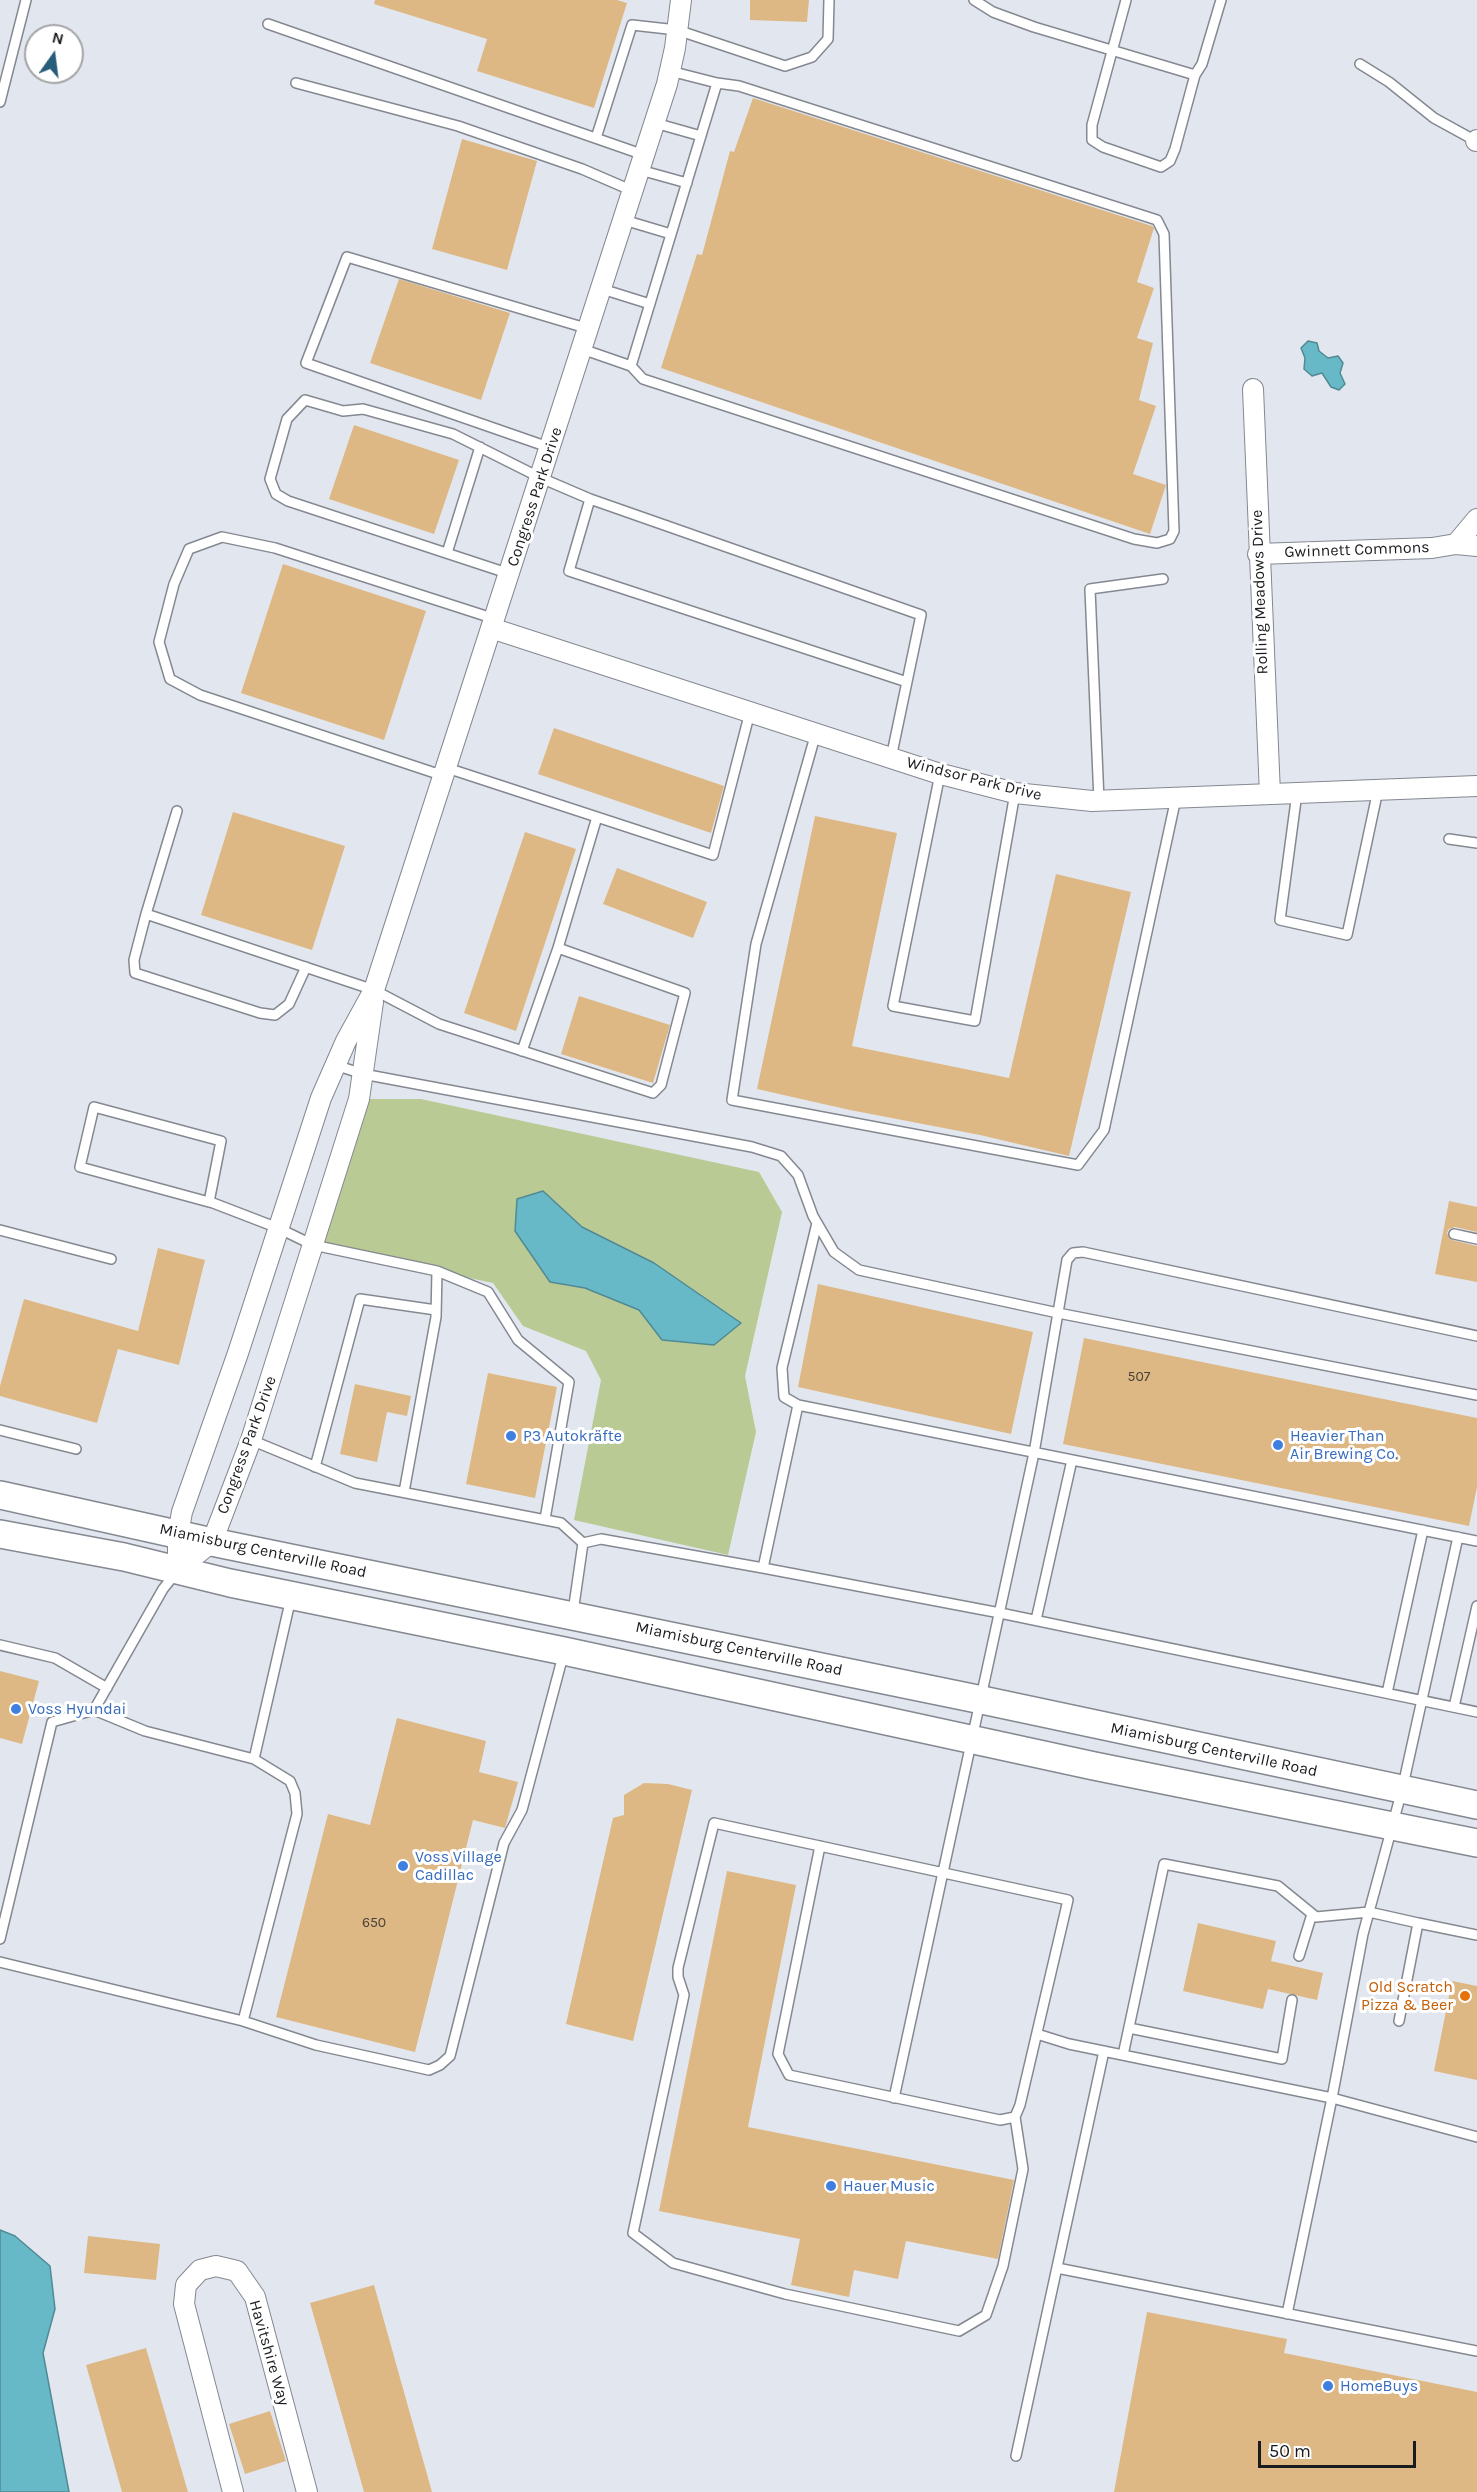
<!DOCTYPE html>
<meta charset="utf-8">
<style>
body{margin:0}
#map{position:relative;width:1477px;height:2492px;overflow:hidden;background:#e2e7ef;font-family:Karla,sans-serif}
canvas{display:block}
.north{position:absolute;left:24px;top:24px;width:60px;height:60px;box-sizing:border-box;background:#fff;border:2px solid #a3a4a5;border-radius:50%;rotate:14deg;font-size:16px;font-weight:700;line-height:24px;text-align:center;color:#191b1e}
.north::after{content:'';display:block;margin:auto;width:21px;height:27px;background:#285d79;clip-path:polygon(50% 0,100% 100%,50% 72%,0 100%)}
.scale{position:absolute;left:1258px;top:2441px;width:158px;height:27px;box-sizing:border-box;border:3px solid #191b1e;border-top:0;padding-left:8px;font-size:18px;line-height:21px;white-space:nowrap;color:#191b1e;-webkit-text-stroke:4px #fff;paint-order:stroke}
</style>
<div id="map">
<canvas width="1477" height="2492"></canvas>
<div class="north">N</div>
<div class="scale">50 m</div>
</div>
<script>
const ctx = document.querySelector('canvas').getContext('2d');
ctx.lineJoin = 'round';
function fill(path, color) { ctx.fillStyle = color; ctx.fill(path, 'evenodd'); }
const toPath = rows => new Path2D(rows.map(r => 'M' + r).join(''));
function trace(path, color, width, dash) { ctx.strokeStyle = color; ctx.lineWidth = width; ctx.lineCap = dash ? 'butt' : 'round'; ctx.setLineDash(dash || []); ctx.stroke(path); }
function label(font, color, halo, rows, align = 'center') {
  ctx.font = font + ' Karla,sans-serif'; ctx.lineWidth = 6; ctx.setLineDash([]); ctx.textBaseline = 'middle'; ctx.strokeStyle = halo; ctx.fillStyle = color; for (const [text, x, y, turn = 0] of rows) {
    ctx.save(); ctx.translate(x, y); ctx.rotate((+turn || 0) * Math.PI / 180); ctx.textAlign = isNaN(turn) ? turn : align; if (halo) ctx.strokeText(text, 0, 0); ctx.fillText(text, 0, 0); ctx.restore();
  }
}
fill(toPath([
 [359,1099,421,1099,759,1172,782,1212,745,1376,756,1432,728,1555,574,1520,601,1380,586,1351,523,1326,493,1283,313,1245]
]), '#baca95');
const water = toPath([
 [1308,341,1317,343,1319,351,1328,358,1338,356,1343,363,1340,373,1345,384,1339,390,1331,387,1322,373,1312,376,1304,369,1305,358,1301,348,1308,341],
 [543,1191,582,1227,654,1263,741,1323,714,1345,662,1340,639,1310,585,1288,550,1282,515,1231,517,1199,543,1191],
 [0,2230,15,2236,50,2266,55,2309,43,2353,69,2492,0,2492,0,2230]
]);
fill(water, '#68b9c7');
trace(water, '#508a94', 1.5);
fill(toPath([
 [375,0,617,0,627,3,594,108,477,71,487,39,374,4],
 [750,0,809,0,807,22,750,20],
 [753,98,1152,226,1154,228,1137,282,1154,288,1137,338,1153,343,1139,400,1156,406,1133,474,1166,485,1150,534,661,368,697,254,702,255,730,151,734,152],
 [462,139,537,161,507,270,432,249],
 [399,279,510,313,481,400,370,363],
 [354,425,459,460,434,534,329,499],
 [283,564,426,611,384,740,241,693],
 [554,728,724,786,711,833,538,774],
 [233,812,345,846,312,950,201,915],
 [815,816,897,833,852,1046,1009,1078,1056,874,1131,892,1069,1156,980,1135,850,1110,757,1089],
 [525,832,576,849,516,1031,464,1013],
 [617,868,707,902,693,938,603,904],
 [579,996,670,1025,653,1083,561,1054],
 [1449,1201,1477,1207,1477,1232,1455,1227,1449,1229,1447,1233,1452,1240,1477,1246,1477,1282,1435,1274],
 [158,1248,205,1260,179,1365,118,1349,97,1423,0,1396,0,1386,24,1299,138,1331],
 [818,1284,1033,1332,1011,1434,798,1387],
 [1084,1338,1477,1418,1477,1487,1469,1526,1063,1444],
 [488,1373,557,1387,535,1498,466,1484],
 [355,1384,411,1396,407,1416,387,1412,377,1462,340,1454],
 [0,1671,39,1681,22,1744,0,1738],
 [397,1718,486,1741,479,1772,518,1782,505,1828,473,1820,415,2052,276,2017,328,1814,370,1825],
 [644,1783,668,1784,692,1790,633,2041,566,2024,613,1818,624,1815,624,1795],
 [727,1871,796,1885,748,2127,1014,2180,998,2259,906,2241,898,2279,854,2270,849,2297,791,2285,800,2239,659,2211],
 [1198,1923,1276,1941,1271,1961,1323,1973,1317,2000,1268,1989,1263,2009,1183,1991],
 [1452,1981,1477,1986,1477,2080,1434,2071],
 [88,2236,160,2244,156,2280,84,2273],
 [374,2285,432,2492,364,2492,310,2303],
 [1147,2312,1287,2339,1284,2353,1477,2392,1477,2492,1114,2492],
 [146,2348,188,2492,122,2492,86,2365],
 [270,2411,286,2461,245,2474,229,2424]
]), '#deb884');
const service = toPath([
 [974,0,993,12,1034,27,1195,75,1202,64,1221,0],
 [1126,0,1092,125,1092,140,1103,147,1161,167,1170,161,1175,149,1195,75],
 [268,24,644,155],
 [1360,64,1389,82,1434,118,1476,141],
 [296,83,458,126,582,169,633,191],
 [0,102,26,0],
 [655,123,701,136],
 [596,138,632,25,677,30,785,66,812,57,828,39,829,0],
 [640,170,687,183],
 [624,220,671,234],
 [602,289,650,304],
 [582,349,631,366,717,83,670,71],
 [631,366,643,379,1134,539,1157,543,1170,539,1174,531,1164,234,1157,220,739,86,717,83],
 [551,448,306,363,347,257,589,329],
 [590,499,569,571,907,682],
 [447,553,480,447],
 [510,574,288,501,276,494,270,479,287,419,305,400,343,411,363,409,453,434,541,478,590,499,921,615,891,758],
 [816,733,756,944,732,1100,1078,1165,1104,1130,1176,798],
 [447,768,713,855,750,712],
 [940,774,893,1006,975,1021,1015,793],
 [444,776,200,695,170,679,159,642,174,584,189,549,222,537,275,548,495,619],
 [1297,793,1280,920,1347,935,1378,790],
 [1099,801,1090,589,1163,579],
 [177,811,146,914,374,990,439,1024,653,1093,661,1085,685,993,558,948,597,817],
 [1449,839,1477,843],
 [146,914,134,960,135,973,260,1013,275,1015,289,1004,306,967],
 [522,1051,558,948],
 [335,1065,363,1074,752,1147,781,1156,798,1175,813,1216,834,1252,859,1270,1058,1313,1477,1395],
 [209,1202,221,1141,94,1107,80,1167,209,1202,213,1203,278,1228,313,1245,437,1271,488,1292,518,1340,569,1382,545,1519],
 [817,1223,782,1368,784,1397,798,1405,1477,1541],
 [0,1230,111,1259],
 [1454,1234,1477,1239],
 [0,1430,76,1449],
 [251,1440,355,1483,561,1523,583,1543,573,1612],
 [315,1467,360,1299,436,1310],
 [404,1492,436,1317,437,1271],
 [583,1543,601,1539,763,1568,1000,1613,1477,1712],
 [763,1568,798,1405],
 [1036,1620,1072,1460],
 [0,1645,55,1658,107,1688],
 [1387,1693,1423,1530],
 [1454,1707,1477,1606],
 [94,1710,145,1731,254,1759],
 [820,1846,778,2054,789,2075,1000,2120,1015,2117,1020,2105,1068,1900,714,1823,678,1968,678,1977,684,1995,633,2233,673,2263,785,2294,959,2331,986,2315,1003,2266,1023,2169,1015,2117],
 [0,1939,52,1722,94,1710,163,1589,175,1574],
 [1299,1956,1312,1914],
 [0,1962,243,2021,316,2045,429,2070,440,2065,450,2056,504,1843,522,1810,564,1652],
 [243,2021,297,1814,295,1793,290,1781,254,1759,291,1598],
 [1399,2021,1418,1923,1477,1935],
 [1129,2028,1282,2059,1292,2000],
 [1037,2034,1069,2044,1332,2098,1477,2137],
 [1123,2055,1164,1864,1278,1886,1316,1917,1369,1912,1418,1923],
 [894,2098,1034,1453,1067,1260,1073,1253,1083,1252,1477,1336],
 [1057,2268,1477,2351],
 [1287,2314,1332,2098,1363,1934,1402,1790,1458,1537],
 [1016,2456,1104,2051]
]);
const minor = toPath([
 [1476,141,1477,140],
 [1253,389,1270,794],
 [1456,544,1477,519],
 [1258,554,1432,548,1456,544,1477,546],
 [491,628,937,773,1015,793,1092,801,1477,786],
 [178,1569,178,1534,182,1512,238,1353,321,1098,346,1041,374,990,667,84,675,48,681,0],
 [178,1569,212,1542,251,1440,359,1099,373,1002],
 [233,2492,184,2304,186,2285,200,2270,216,2266,237,2271,255,2297,307,2492]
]);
const secondary = toPath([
 [0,1495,212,1542,982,1700,1477,1805],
 [0,1534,124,1557,230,1583,564,1651,1094,1766,1477,1843]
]);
trace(service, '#848890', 12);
trace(minor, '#848890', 22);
trace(secondary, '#848890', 30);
trace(service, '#fff', 9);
trace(minor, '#fff', 20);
trace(secondary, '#fff', 27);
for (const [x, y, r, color] of [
 [511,1436,6,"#3f7fe0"],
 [1278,1445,6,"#3f7fe0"],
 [16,1709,6,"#3f7fe0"],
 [403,1866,6,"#3f7fe0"],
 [1465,1996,6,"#e8710a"],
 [831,2186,6,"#3f7fe0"],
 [1328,2386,6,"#3f7fe0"]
]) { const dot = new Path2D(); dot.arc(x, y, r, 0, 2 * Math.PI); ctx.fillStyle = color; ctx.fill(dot); trace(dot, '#fff', 2); }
label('14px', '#4a4238', null, [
 ["507",1139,1377],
 ["650",374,1923]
]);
label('16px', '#191b1e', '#fff', [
 ["Congress Park Drive",535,497,-72],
 ["Gwinnett Commons",1357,550,-2],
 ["Rolling Meadows Drive",1260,592,-92],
 ["Windsor Park Drive",974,779,14],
 ["Congress Park Drive",247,1445,-70],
 ["Miamisburg Centerville Road",263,1551,12],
 ["Miamisburg Centerville Road",739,1649,12],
 ["Miamisburg Centerville Road",1214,1750,12],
 ["Havitshire Way",269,2353,74]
]);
label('16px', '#366cbe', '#fff', [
 ["P3 Autokräfte",523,1436],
 ["Heavier Than",1290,1436],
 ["Air Brewing Co.",1290,1454],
 ["Voss Hyundai",28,1709],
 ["Voss Village",415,1857],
 ["Cadillac",415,1875],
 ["Hauer Music",843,2186],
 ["HomeBuys",1340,2386]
], 'left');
label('16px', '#c56008', '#fff', [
 ["Old Scratch",1453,1987],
 ["Pizza & Beer",1453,2005]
], 'right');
</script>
